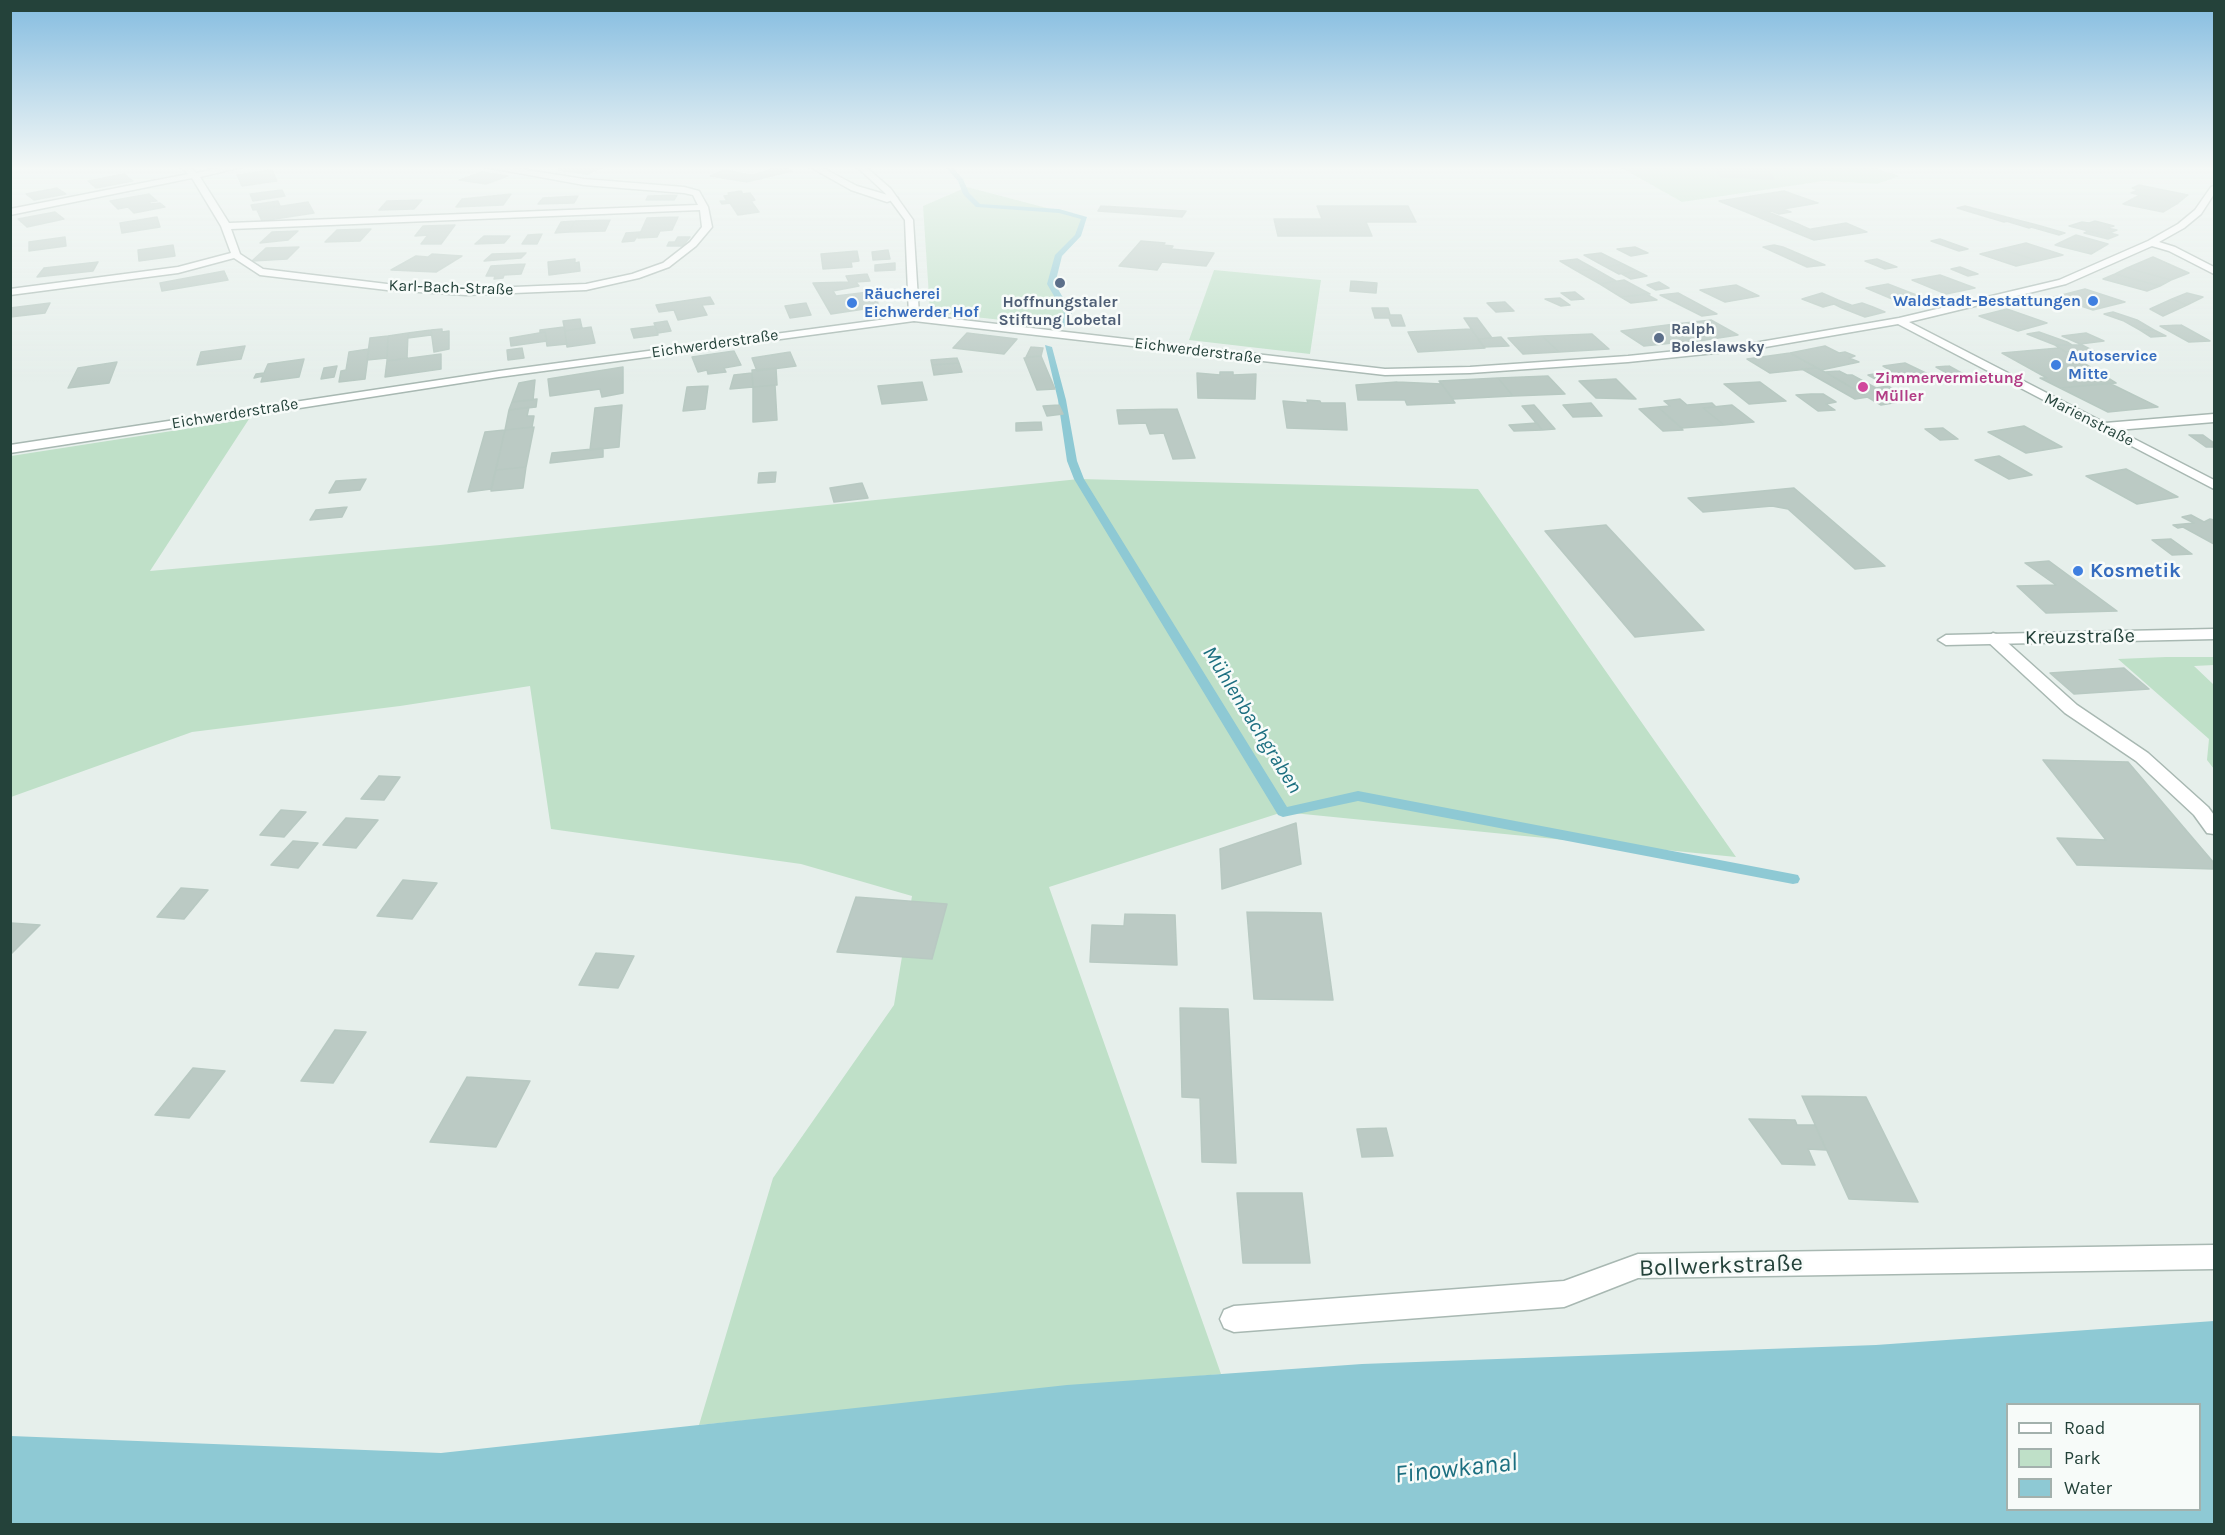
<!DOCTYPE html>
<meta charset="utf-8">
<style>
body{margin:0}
#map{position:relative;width:2225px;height:1535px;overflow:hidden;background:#e6efeb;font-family:Karla,sans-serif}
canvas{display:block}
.frame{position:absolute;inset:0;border:12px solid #24423a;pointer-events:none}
.legend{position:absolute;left:2006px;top:1403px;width:195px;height:108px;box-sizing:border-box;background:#f7fbf9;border:2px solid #a3b1ad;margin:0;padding:8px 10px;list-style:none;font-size:18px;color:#24423a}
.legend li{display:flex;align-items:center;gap:12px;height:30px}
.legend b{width:30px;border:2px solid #a3b1ad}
</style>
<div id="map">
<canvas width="2225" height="1535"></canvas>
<div class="frame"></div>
<ul class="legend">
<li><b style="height:8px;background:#fff"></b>Road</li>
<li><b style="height:16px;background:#bfe0c8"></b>Park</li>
<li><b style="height:16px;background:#8ec9d4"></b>Water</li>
</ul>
</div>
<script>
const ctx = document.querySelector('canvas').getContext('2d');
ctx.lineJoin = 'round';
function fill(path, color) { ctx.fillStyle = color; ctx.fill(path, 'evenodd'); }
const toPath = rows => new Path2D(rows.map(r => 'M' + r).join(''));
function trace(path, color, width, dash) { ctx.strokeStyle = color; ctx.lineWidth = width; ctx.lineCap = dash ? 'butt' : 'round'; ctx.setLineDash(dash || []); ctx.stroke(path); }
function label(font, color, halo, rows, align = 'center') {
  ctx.font = font + ' Karla,sans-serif'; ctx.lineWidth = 5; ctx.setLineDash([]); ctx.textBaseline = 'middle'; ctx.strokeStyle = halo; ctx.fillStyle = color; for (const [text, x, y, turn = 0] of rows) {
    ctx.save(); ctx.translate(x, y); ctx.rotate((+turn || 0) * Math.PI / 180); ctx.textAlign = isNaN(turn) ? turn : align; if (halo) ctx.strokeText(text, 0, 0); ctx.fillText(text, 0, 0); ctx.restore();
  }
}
fill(toPath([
 [1620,167,1871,167,1900,176,1877,184,1824,181,1682,202],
 [967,187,1085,218,1078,236,1059,255,1051,284,1068,313,1055,326,930,312,923,206],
 [1214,270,1321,280,1310,354,1189,340],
 [249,419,150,571,440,545,1079,479,1478,489,1736,857,1283,812,1049,887,1221,1374,699,1425,773,1178,894,1005,912,896,801,864,551,829,530,686,400,706,192,732,11,797,11,456],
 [2166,657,2214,657,2214,665,2194,666,2214,685,2214,769,2207,760,2209,739,2118,659]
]), '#bfe0c8');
fill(toPath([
 [2214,1321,2214,1524,11,1524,11,1436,441,1453,1067,1385,1362,1364,1876,1345],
 [2008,1404,2200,1404,2200,1510,2008,1510]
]), '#8ec9d4');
fill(toPath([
 [945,167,952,167,963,179,969,193,980,204,1059,209,1087,217,1081,236,1062,256,1055,284,1072,313,1064,327,1057,325,1064,313,1047,284,1055,255,1075,235,1081,219,1059,213,976,207,963,194,958,181,945,167],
 [1045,345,1052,347,1066,400,1077,461,1084,479,1287,807,1358,791,1793,874,1798,875,1800,879,1798,883,1793,884,1358,801,1283,817,1278,815,1074,479,1067,461,1058,400,1045,345]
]), '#8ec9d4');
const building = toPath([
 [565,167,603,167,588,174,558,170,565,167],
 [780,167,792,171,747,182,710,176,724,170,752,175,780,167],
 [1715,167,1767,169,1774,179,1721,177,1715,167],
 [272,170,277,181,242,186,237,175,272,170],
 [482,172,508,176,486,184,459,180,482,172],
 [124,174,133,181,96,188,88,181,124,174],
 [2139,185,2188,195,2178,203,2131,193,2138,190,2132,188,2139,185],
 [57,188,66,194,34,200,26,194,57,188],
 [282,190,285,196,253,201,250,194,282,190],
 [741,191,743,194,750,193,755,200,751,201,759,212,738,215,730,203,722,204,720,201,727,201,724,196,729,195,728,193,741,191],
 [1784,191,1818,203,1783,209,1791,212,1779,214,1771,211,1751,214,1719,201,1784,191],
 [149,194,157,201,149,202,151,204,160,203,165,207,134,213,128,207,118,209,110,201,149,194],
 [511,194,503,205,456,207,462,199,511,194],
 [677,195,674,200,646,200,648,196,677,195],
 [2140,195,2178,203,2163,212,2123,204,2140,195],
 [578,196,574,203,538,204,543,198,578,196],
 [422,200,414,209,379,210,387,201,422,200],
 [278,201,280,206,253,210,251,205,278,201],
 [308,202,314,213,262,221,257,210,308,202],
 [1101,206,1153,209,1186,211,1182,217,1098,211,1101,206],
 [1317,206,1408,206,1416,222,1366,222,1372,236,1278,236,1274,219,1322,219,1317,206],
 [1965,206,2014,219,2004,222,1957,208,1965,206],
 [55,212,64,219,27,227,18,219,55,212],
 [1768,212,1798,224,1809,229,1794,232,1751,214,1768,212],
 [157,217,160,227,122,233,120,223,157,217],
 [678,217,672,230,660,231,657,237,638,238,647,218,678,217],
 [2014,219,2037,225,2029,228,2006,221,2014,219],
 [610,220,605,231,569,232,575,221,610,220],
 [575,221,569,232,555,233,561,222,575,221],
 [2095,221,2114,226,2107,228,2117,230,2104,235,2069,226,2082,222,2089,223,2095,221],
 [1846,223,1867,232,1814,240,1794,232,1846,223],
 [455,225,441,244,421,244,428,235,415,236,423,226,455,225],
 [2037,225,2065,233,2059,235,2031,227,2037,225],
 [371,229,360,241,325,242,337,230,371,229],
 [298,231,288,240,260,243,272,232,298,231],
 [2089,231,2104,235,2110,233,2118,235,2108,239,2084,233,2089,231],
 [640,232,634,241,622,242,626,233,640,232],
 [542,234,537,244,522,244,528,235,542,234],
 [2076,235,2108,244,2091,254,2055,245,2076,235],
 [484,236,510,236,504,243,475,244,484,236],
 [65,237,66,246,29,251,29,242,65,237],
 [678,237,690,237,683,246,667,246,669,242,675,242,678,237],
 [1940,239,1968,249,1959,251,1931,241,1940,239],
 [1141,241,1165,243,1163,245,1173,246,1171,249,1214,253,1206,266,1162,262,1157,270,1119,266,1141,241],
 [2026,243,2063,255,2038,261,2001,249,2026,243],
 [173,245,175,256,139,261,138,250,173,245],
 [1774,245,1783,247,1825,265,1807,267,1763,247,1774,245],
 [299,247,287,259,252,261,266,248,299,247],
 [1635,247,1648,253,1631,256,1617,249,1635,247],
 [2001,249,2038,261,2016,266,1980,254,2001,249],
 [888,250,890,259,873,260,872,252,888,250],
 [857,251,859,261,851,262,852,267,823,269,821,254,857,251],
 [526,253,521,258,484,261,492,254,526,253],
 [1601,253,1623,264,1606,267,1584,255,1601,253],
 [432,254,462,256,436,272,391,270,416,256,428,257,432,254],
 [2153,257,2189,273,2171,280,2127,268,2153,257],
 [575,259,575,263,579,262,580,271,549,275,548,262,575,259],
 [1577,259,1595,269,1577,271,1560,261,1577,259],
 [1877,259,1897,267,1885,269,1865,261,1877,259],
 [98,262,93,271,37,277,44,268,98,262],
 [895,263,895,270,875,271,875,265,895,263],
 [525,264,521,274,504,275,503,278,494,279,495,276,486,276,491,266,525,264],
 [1623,264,1637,271,1619,274,1606,267,1623,264],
 [1960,267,1978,274,1968,276,1951,269,1960,267],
 [2127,268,2171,280,2160,286,2115,274,2127,268],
 [1595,269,1616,281,1600,284,1577,271,1595,269],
 [224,271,228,280,162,291,160,283,224,271],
 [1637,271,1647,276,1631,279,1622,274,1637,271],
 [867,274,870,281,856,282,859,286,833,291,836,296,877,291,878,307,831,314,813,283,849,282,846,276,867,274],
 [2115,274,2160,286,2147,291,2103,279,2115,274],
 [1940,275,1975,288,1946,294,1912,280,1940,275],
 [1624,280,1650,294,1621,297,1600,284,1624,280],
 [1351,281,1377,283,1376,293,1350,291,1351,281],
 [1659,282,1669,288,1656,290,1647,285,1659,282],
 [1888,284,1919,296,1897,301,1866,288,1888,284],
 [1736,285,1759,296,1725,302,1700,290,1736,285],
 [2085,289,2125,302,2093,310,2054,297,2085,289],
 [1575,292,1584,299,1571,300,1561,293,1575,292],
 [1678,293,1717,314,1702,316,1660,295,1678,293],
 [1822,293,1838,300,1851,305,1842,308,1834,304,1823,307,1802,299,1822,293],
 [2187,293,2203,297,2187,305,2172,299,2187,293],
 [1646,294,1657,300,1631,303,1621,297,1646,294],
 [710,297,714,304,702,305,707,315,678,320,674,310,659,312,656,305,710,297],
 [1560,298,1570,305,1561,306,1545,299,1560,298],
 [2172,299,2187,305,2163,316,2150,309,2172,299],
 [1505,302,1514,311,1496,312,1487,303,1505,302],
 [50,303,45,313,10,317,10,308,50,303],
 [806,303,811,315,790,318,785,306,806,303],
 [1862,303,1873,307,1885,312,1865,317,1842,308,1862,303],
 [1372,308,1388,308,1390,315,1401,315,1405,326,1392,326,1389,318,1375,318,1372,308],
 [2007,309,2047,323,2018,331,1979,316,2007,309],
 [2113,312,2137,320,2154,330,2140,330,2124,321,2104,314,2113,312],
 [1464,318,1477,318,1492,338,1478,339,1464,318],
 [580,319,582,328,565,331,563,321,580,319],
 [1711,320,1738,335,1692,342,1667,325,1711,320],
 [667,321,671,331,658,333,654,323,667,321],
 [1667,325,1692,341,1644,346,1621,331,1667,325],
 [2181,325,2210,341,2189,342,2160,326,2181,325],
 [655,326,658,335,634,338,631,329,655,326],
 [564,327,567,344,547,346,545,332,540,333,540,330,564,327],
 [591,327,595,343,567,347,565,331,591,327],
 [442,329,442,332,449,331,449,349,434,352,431,330,442,329],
 [1471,329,1485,348,1418,352,1408,332,1471,329],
 [431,330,431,335,408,338,408,333,431,330],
 [2140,330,2154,330,2166,336,2151,337,2140,330],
 [545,332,547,341,511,346,510,338,545,332],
 [2039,332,2067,342,2072,345,2055,345,2027,334,2039,332],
 [408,333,407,358,387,361,388,336,408,333],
 [967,333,1017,339,1004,354,953,348,967,333],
 [2086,333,2104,341,2080,344,2062,336,2086,333],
 [1592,334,1609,349,1559,352,1542,336,1592,334],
 [388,336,387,358,367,360,370,338,388,336],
 [1542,336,1559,352,1523,354,1508,338,1542,336],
 [1501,337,1509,346,1484,347,1478,339,1501,337],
 [2055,345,2082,345,2094,351,2066,352,2055,345],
 [245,346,241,359,197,365,201,352,245,346],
 [1825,346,1839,353,1845,352,1855,356,1849,358,1859,362,1821,370,1790,353,1825,346],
 [1031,347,1043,348,1041,356,1026,357,1031,347],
 [522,348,524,358,508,360,507,350,522,348],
 [2059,348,2066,352,2116,383,2060,388,2040,378,2047,378,2002,353,2059,348],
 [369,349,365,379,339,382,341,371,346,370,349,352,369,349],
 [734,351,741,365,724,368,726,372,708,374,707,370,698,372,692,357,734,351],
 [790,352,796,366,757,371,752,358,790,352],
 [1790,353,1817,368,1770,373,1747,359,1790,353],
 [441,354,441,369,385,377,387,361,441,354],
 [1041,356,1055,389,1037,390,1024,358,1041,356],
 [957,358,959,363,932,365,931,360,957,358],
 [304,359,299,377,261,382,263,376,254,378,256,374,264,373,268,364,304,359],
 [117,362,109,383,68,388,78,368,117,362],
 [959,363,962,372,934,375,932,365,959,363],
 [1905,363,1932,376,1899,382,1893,379,1879,381,1868,375,1892,371,1883,366,1905,363],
 [337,366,334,377,321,379,324,368,337,366],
 [1949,366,1978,382,1965,383,1936,367,1949,366],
 [623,367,623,393,602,397,600,389,550,396,548,379,623,367],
 [776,368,777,385,753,387,752,370,776,368],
 [1817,368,1825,372,1868,397,1855,399,1802,369,1817,368],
 [1839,371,1847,375,1852,375,1876,388,1888,386,1900,393,1887,395,1899,402,1881,405,1825,372,1839,371],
 [1220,372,1233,372,1233,375,1256,374,1255,399,1198,398,1197,373,1220,375,1220,372],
 [752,373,753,387,730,389,734,375,752,373],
 [1548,376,1565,394,1513,396,1498,378,1548,376],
 [1498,378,1513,396,1453,399,1439,381,1498,378],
 [1616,379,1636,399,1596,398,1579,381,1616,379],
 [535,380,533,400,512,402,519,383,535,380],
 [922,382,927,400,882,404,878,386,922,382],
 [1397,382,1442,384,1455,403,1407,405,1405,400,1358,400,1356,385,1397,382],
 [1760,382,1786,401,1749,404,1724,384,1760,382],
 [2109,383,2158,407,2108,412,2060,388,2109,383],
 [775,385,777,420,753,422,753,387,775,385],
 [708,386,705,409,683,411,687,387,708,386],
 [1811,394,1823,394,1836,402,1826,404,1835,410,1818,411,1796,395,1811,394],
 [537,399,536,407,509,410,512,402,537,399],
 [1680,399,1687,405,1712,403,1716,407,1703,408,1724,425,1682,428,1658,407,1670,406,1664,401,1680,399],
 [1307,400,1320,401,1321,403,1345,403,1347,430,1287,428,1283,401,1308,403,1307,400],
 [1591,403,1602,416,1573,417,1563,405,1591,403],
 [622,405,619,447,590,450,595,408,622,405],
 [1059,405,1063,414,1047,416,1043,406,1059,405],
 [1534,405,1555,429,1542,430,1522,406,1534,405],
 [1732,405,1754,422,1724,425,1703,408,1732,405],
 [529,407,527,416,534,416,532,427,505,430,509,410,529,407],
 [1658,407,1683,430,1663,431,1639,409,1658,407],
 [1177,409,1195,458,1173,459,1164,433,1150,434,1146,423,1119,424,1117,410,1177,409],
 [1041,422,1042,430,1016,431,1016,423,1041,422],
 [1537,423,1542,430,1514,431,1509,425,1537,423],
 [2024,426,2062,447,2026,453,1988,432,2024,426],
 [534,427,526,467,496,470,505,430,534,427],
 [1943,428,1958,439,1940,440,1925,429,1943,428],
 [505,430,491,489,468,492,485,432,505,430],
 [2189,435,2203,435,2214,443,2214,447,2206,447,2189,435],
 [603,448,603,457,550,463,552,453,603,448],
 [1999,456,2032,475,2009,479,1975,460,1999,456],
 [526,467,523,488,491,491,496,470,526,467],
 [2126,469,2178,497,2137,504,2086,476,2126,469],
 [776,472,775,482,758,483,759,473,776,472],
 [366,479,360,490,329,493,336,481,366,479],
 [862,483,868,498,834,502,830,488,862,483],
 [1794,488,1885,566,1855,569,1788,509,1772,506,1703,512,1688,498,1794,488],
 [347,507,342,517,310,520,316,510,347,507],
 [2191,515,2204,522,2210,519,2214,520,2214,544,2183,527,2178,528,2173,525,2194,523,2182,517,2191,515],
 [1606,525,1704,630,1635,637,1545,531,1606,525],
 [2171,539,2192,554,2172,555,2152,540,2171,539],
 [2049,561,2117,611,2046,613,2017,586,2056,585,2025,563,2049,561],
 [2124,668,2149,689,2074,694,2050,673,2124,668],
 [2043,760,2128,762,2214,863,2214,869,2077,865,2057,838,2106,840,2043,760],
 [379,776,400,777,384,800,361,799,379,776],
 [281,810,306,812,284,837,260,835,281,810],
 [346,818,378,820,356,848,323,845,346,818],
 [1296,823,1301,864,1222,889,1220,849,1296,823],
 [293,841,318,843,298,868,271,865,293,841],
 [403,880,437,883,412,919,377,916,403,880],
 [181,888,208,890,184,919,157,917,181,888],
 [856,897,947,904,932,959,837,952,856,897],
 [1247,912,1321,913,1333,1000,1254,999,1247,912],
 [1125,914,1175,915,1177,965,1090,962,1092,925,1124,926,1125,914],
 [11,923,40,925,10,955,10,924,11,923],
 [596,953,634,956,618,988,579,985,596,953],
 [1180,1008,1228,1009,1236,1163,1202,1162,1200,1098,1182,1097,1180,1008],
 [335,1030,366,1032,333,1083,301,1081,335,1030],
 [193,1068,225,1071,189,1118,155,1115,193,1068],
 [467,1077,530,1081,496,1147,430,1142,467,1077],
 [1802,1096,1866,1097,1918,1202,1849,1199,1802,1096],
 [1749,1119,1795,1120,1797,1125,1815,1125,1826,1150,1808,1149,1815,1165,1782,1164,1749,1119],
 [1386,1128,1393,1156,1362,1157,1357,1129,1386,1128],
 [1237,1193,1302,1193,1310,1263,1243,1263,1237,1193]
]);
fill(building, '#bbcac4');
trace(building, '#b8c9c2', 1.5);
const lane = toPath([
 [810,167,821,167,857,186,898,198,887,202,851,190,810,167],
 [1993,633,1999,635,2077,705,2148,753,2208,807,2214,815,2214,834,2207,833,2194,815,2136,761,2065,713,1987,641,1985,638,1993,633],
 [2214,1245,2214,1269,1638,1278,1564,1307,1234,1332,1224,1328,1220,1319,1224,1310,1234,1306,1564,1281,1638,1254,2214,1245]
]);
const street = toPath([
 [181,167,190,167,196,173,224,167,242,167,200,177,229,223,698,205,693,195,684,193,584,185,485,167,507,167,584,179,684,187,699,191,708,207,712,227,696,246,669,267,639,278,586,290,466,295,387,290,260,275,234,258,178,273,10,295,10,289,178,267,231,253,221,226,192,178,10,215,10,209,188,174,181,167],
 [700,210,702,227,690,242,663,263,632,274,586,284,466,289,387,284,263,269,240,254,231,229,700,210],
 [857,167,866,167,891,189,913,220,919,315,1385,369,1470,367,1628,356,1754,343,1899,318,2059,280,2148,241,2178,224,2195,210,2211,187,2214,186,2214,194,2201,214,2184,228,2159,242,2175,247,2214,267,2214,274,2169,251,2152,246,2066,284,1909,322,2105,423,2214,414,2214,422,2117,430,2214,480,2214,489,1898,324,1754,349,1628,362,1470,373,1385,375,914,321,499,377,10,453,10,445,499,371,909,316,905,220,885,193,857,167],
 [2214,629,2214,639,1946,645,1938,640,1946,635,2214,629]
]);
trace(lane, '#a8b8b2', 3);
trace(street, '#a8b8b2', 3);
fill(lane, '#fff');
fill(street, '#fff');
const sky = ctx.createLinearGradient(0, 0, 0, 382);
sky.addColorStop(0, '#84bce0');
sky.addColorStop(0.44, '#f4f8f6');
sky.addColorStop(1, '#f4f8f600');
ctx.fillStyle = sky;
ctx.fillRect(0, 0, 2225, 382);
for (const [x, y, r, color] of [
 [1060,283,6,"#5c6f8a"],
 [2093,301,6,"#3f7fe0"],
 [852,303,6,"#3f7fe0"],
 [1659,338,6,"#5c6f8a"],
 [2056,365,6,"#3f7fe0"],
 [1863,387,6,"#d1479c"],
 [2078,571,6,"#3f7fe0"]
]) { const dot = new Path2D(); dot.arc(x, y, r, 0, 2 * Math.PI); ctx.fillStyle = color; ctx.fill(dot); trace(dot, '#f7fbf9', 2); }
label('16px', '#24423a', '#f7fbf9', [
 ["Karl-Bach-Straße",451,288,2],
 ["Eichwerderstraße",715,344,-8],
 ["Eichwerderstraße",1198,351,7],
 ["Eichwerderstraße",235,414,-9],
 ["Marienstraße",2089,420,27]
]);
label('bold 16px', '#366cbe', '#f7fbf9', [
 ["Räucherei",864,294],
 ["Eichwerder Hof",864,312],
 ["Waldstadt-Bestattungen",2081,301,"right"],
 ["Autoservice",2068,356],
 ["Mitte",2068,374]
], 'left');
label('bold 16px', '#4e5e75', '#f7fbf9', [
 ["Hoffnungstaler",1060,302],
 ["Stiftung Lobetal",1060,320],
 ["Ralph",1671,329,"left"],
 ["Boleslawsky",1671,347,"left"]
]);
label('bold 16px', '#b23c85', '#f7fbf9', [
 ["Zimmervermietung",1875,378],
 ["Müller",1875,396]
], 'left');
label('bold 20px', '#366cbe', '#f7fbf9', [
 ["Kosmetik",2090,571]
], 'left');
label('20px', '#24423a', '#f7fbf9', [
 ["Kreuzstraße",2080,637,-1]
]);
label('italic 21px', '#1c6f80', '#f7fbf9', [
 ["Mühlenbachgraben",1252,720,58]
]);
label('24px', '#24423a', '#f7fbf9', [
 ["Bollwerkstraße",1721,1266,-2]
]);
label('italic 26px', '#1c6f80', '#f7fbf9', [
 ["Finowkanal",1456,1469,-6]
]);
</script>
